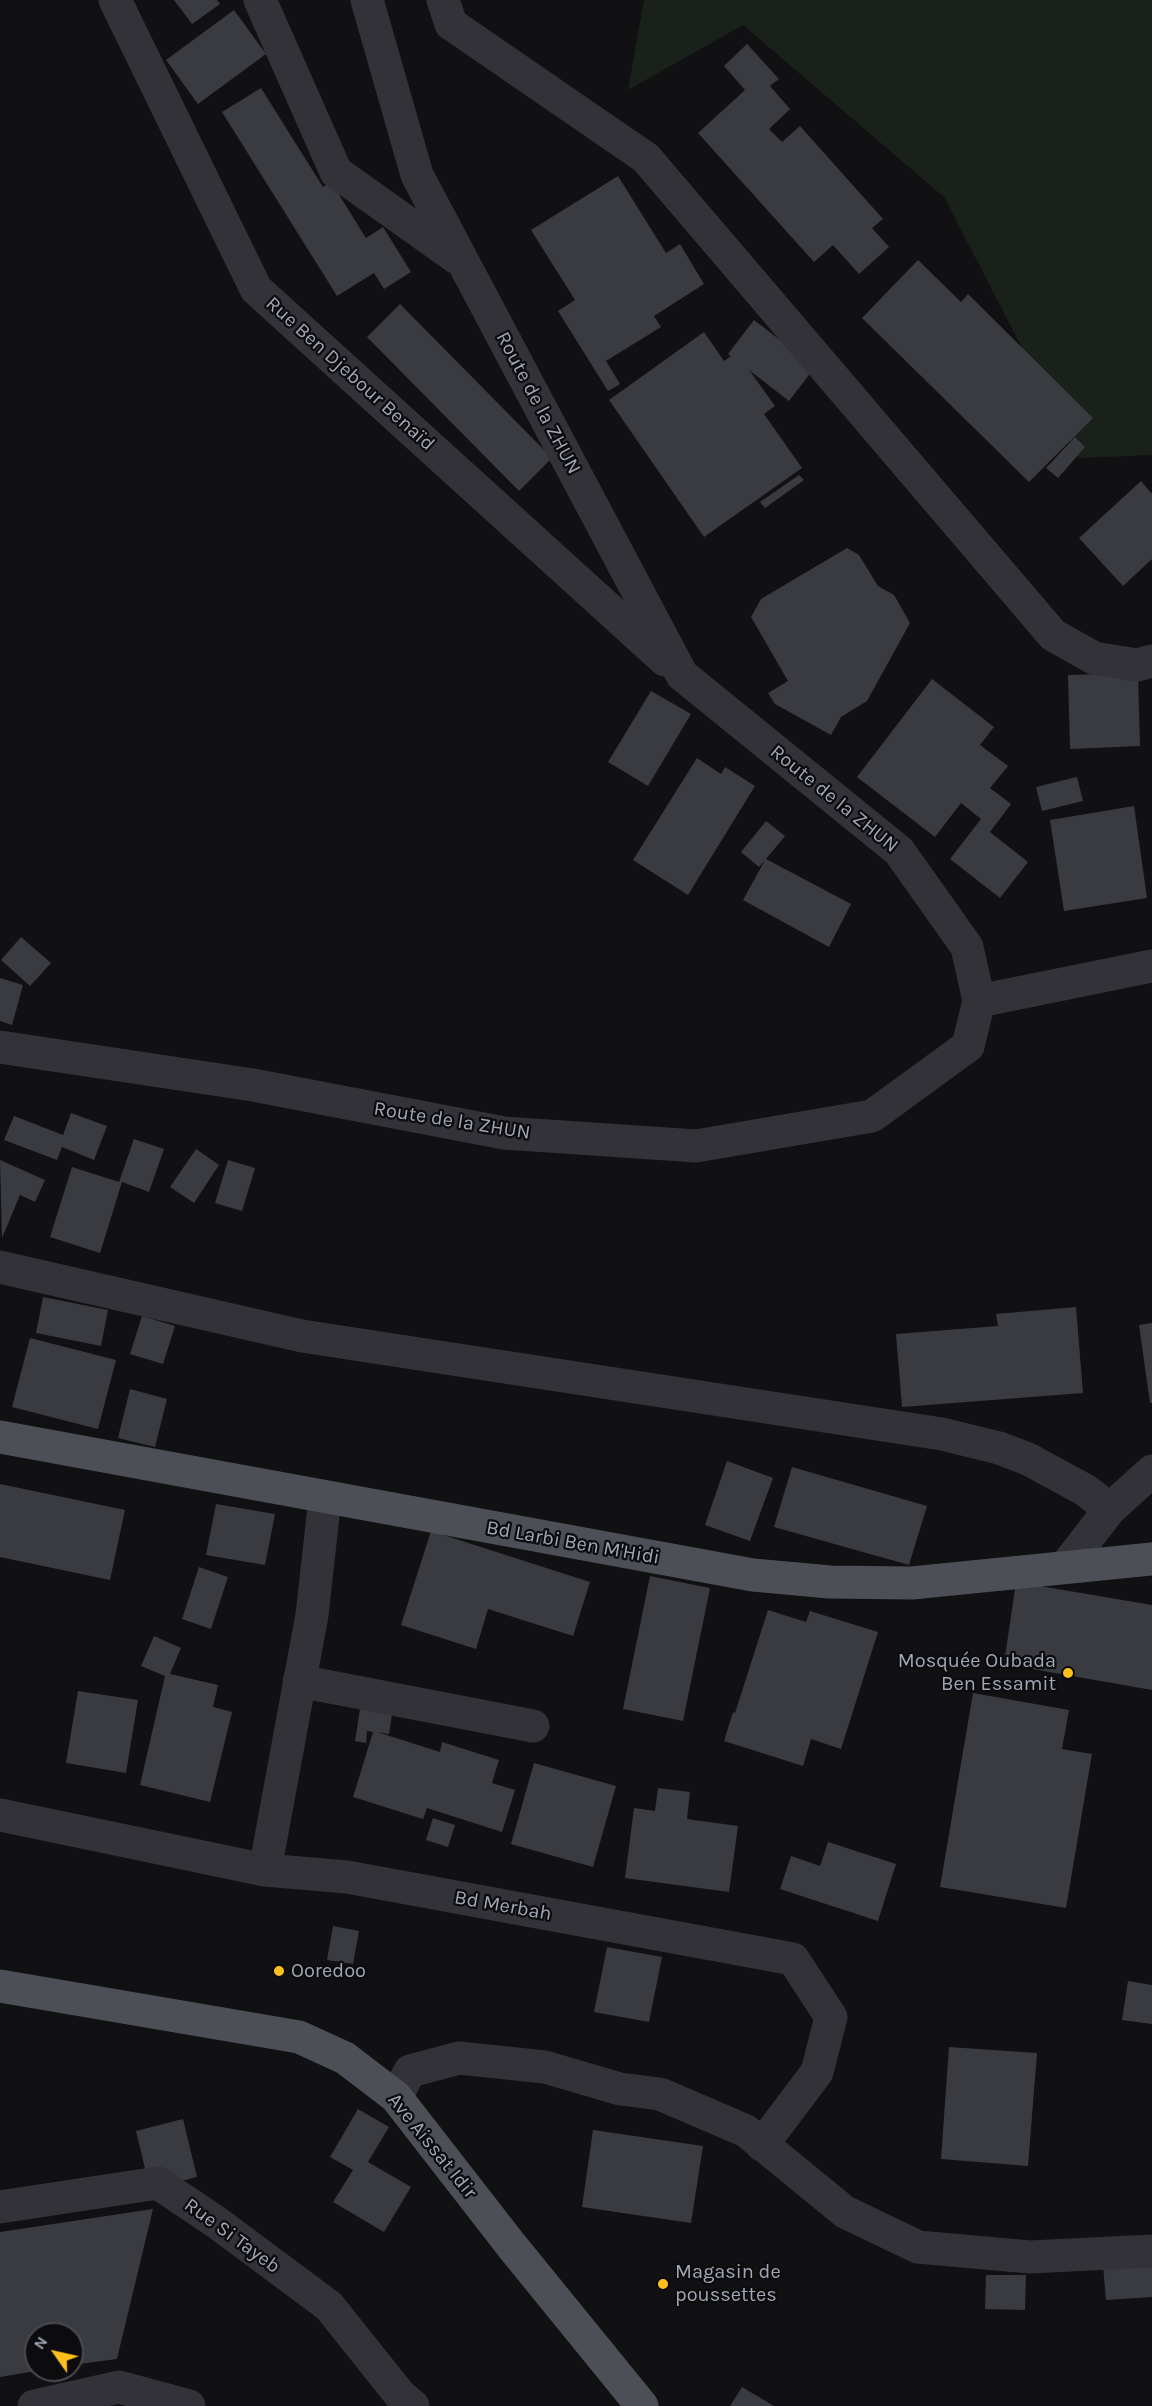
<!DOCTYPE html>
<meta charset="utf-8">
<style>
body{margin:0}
#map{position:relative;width:1152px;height:2406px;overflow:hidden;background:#111113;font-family:Karla,sans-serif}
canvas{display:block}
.north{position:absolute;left:24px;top:2322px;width:60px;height:60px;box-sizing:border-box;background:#0c0c0e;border:2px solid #484a51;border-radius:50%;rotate:304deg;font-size:16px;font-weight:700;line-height:24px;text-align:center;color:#a1a6b5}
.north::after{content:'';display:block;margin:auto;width:21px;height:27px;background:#ffbf1d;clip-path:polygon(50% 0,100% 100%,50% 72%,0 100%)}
</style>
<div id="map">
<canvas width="1152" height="2406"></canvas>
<div class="north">N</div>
</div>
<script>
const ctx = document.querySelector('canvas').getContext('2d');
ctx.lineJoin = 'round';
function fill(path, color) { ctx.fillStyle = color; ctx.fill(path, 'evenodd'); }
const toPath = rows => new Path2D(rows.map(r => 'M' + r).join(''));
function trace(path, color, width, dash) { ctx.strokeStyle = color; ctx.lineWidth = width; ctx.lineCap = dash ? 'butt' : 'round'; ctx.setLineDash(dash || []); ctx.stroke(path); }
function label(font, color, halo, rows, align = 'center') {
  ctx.font = font + ' Karla,sans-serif'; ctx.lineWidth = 4.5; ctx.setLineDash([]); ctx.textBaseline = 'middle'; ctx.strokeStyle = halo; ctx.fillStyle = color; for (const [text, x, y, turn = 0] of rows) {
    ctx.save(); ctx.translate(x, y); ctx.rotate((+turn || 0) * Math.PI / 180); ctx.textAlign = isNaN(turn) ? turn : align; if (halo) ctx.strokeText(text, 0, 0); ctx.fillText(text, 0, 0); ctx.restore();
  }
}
fill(toPath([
 [644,0,1152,0,1152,455,1079,458,944,197,743,25,628,90]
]), '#19211a');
fill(toPath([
 [174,0,217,0,220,4,192,24],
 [234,10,266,54,198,104,166,60],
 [747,44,779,79,770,86,790,109,769,129,782,142,800,126,883,219,872,228,889,247,859,274,833,245,814,262,698,133,745,90,724,66],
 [261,88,323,187,331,182,366,238,383,227,411,272,384,289,374,273,337,296,222,112],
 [618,176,666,253,680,244,704,284,654,316,661,327,606,361,620,384,608,391,558,311,575,300,531,230],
 [918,260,961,302,968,294,1093,418,1029,482,862,318],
 [400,304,552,458,519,491,367,337],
 [754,320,815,367,789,401,749,370,775,406,764,414,802,468,704,537,609,400,704,332,724,361,731,356,728,354],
 [1075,437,1085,447,1058,478,1046,468],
 [799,475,804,480,765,508,760,502],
 [1141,481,1152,494,1152,559,1123,586,1079,538],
 [847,548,859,555,878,586,894,595,910,623,867,701,841,717,831,735,775,704,768,693,788,681,751,617,761,599],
 [1138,673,1140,746,1070,749,1068,675],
 [932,679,994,727,980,745,1008,766,990,788,1011,804,990,832,1028,862,1000,898,950,859,981,819,961,803,935,837,857,777],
 [651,691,691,714,648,786,608,762],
 [697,758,721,774,725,767,755,786,688,895,633,860],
 [1077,777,1083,801,1042,811,1036,787],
 [1134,806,1147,898,1064,911,1050,820],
 [766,821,785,836,766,859,851,904,829,947,743,900,765,860,759,867,741,852],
 [21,937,51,963,30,986,1,960],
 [0,978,23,985,12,1025,0,1021],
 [71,1113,107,1126,94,1160,62,1147,57,1160,4,1140,14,1116,63,1135],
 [134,1139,164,1149,149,1192,122,1182,100,1253,50,1237,72,1167,119,1182],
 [196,1149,219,1165,194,1203,170,1187],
 [0,1160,45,1180,35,1202,20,1195,2,1238],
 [228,1160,255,1168,242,1211,215,1203],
 [43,1297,108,1310,101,1346,36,1333],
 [1076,1307,1083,1393,902,1407,896,1334,998,1326,996,1314],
 [142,1316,175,1326,163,1364,130,1354],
 [1152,1323,1152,1403,1150,1403,1139,1325],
 [30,1338,116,1360,98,1429,12,1407],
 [130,1389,167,1399,155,1447,118,1438],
 [727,1461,773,1478,750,1541,705,1525],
 [792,1467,927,1506,909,1565,774,1527],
 [0,1484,125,1510,110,1580,0,1557],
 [216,1504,275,1514,265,1565,206,1555],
 [431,1531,590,1582,573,1636,488,1609,476,1649,401,1625],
 [199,1567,228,1577,211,1629,182,1619],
 [650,1576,710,1588,683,1721,623,1709],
 [1016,1582,1152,1605,1152,1690,1004,1664],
 [768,1610,806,1622,810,1611,878,1632,841,1749,811,1739,803,1766,724,1741,733,1712,735,1713],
 [154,1636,181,1648,170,1674,218,1685,213,1707,232,1712,210,1802,140,1785,165,1676,141,1666],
 [78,1691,138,1700,126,1773,66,1763],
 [973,1693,1069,1710,1062,1749,1092,1754,1066,1908,940,1887],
 [360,1709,392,1714,389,1734,377,1732,440,1752,442,1742,499,1760,492,1783,515,1790,502,1832,427,1808,423,1819,353,1797,373,1732,367,1731,366,1743,355,1741],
 [534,1763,616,1786,593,1867,511,1844],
 [658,1788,690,1792,687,1819,738,1826,729,1892,625,1878,634,1808,655,1811],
 [433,1818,455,1825,448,1847,426,1840],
 [828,1842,896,1864,878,1921,780,1889,791,1856,820,1866],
 [333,1926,359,1931,353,1964,327,1960],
 [607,1947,662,1957,649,2022,594,2012],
 [1128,1981,1152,1985,1152,2024,1122,2020],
 [949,2047,1037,2053,1028,2166,941,2159],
 [358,2109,389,2127,368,2162,411,2187,384,2232,333,2202,353,2170,330,2157],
 [183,2119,197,2177,150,2189,136,2131],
 [593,2130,703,2146,691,2223,582,2207],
 [153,2209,117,2359,72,2365,72,2334,36,2334,36,2371,0,2377,0,2232],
 [1152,2261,1152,2297,1106,2300,1103,2265],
 [986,2275,1026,2275,1025,2310,985,2309],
 [742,2387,774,2406,730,2406]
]), '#3a3b41');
trace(toPath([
 [115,0,256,289,665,660],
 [260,0,336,172,457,258],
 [443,0,451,24,646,158,1053,635,1094,658,1137,665,1152,661],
 [979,1001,1152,966],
 [0,1047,253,1085,504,1133,696,1146,872,1116,968,1046,979,1001,967,947,899,851,682,675,417,175,367,0],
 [0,1267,302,1336,942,1434,999,1448,1028,1459,1085,1490,1110,1509],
 [1065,1567,1110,1509,1152,1471],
 [299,1681,533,1726],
 [0,1815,265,1870,347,1877,793,1959,831,2017,817,2072,762,2145],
 [265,1870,312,1615,325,1498],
 [396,2097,410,2071,459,2058,545,2067,620,2089,660,2094,746,2131,845,2212,918,2247,1030,2257,1152,2251],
 [0,2207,158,2183,216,2222,329,2306,400,2395,413,2406],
 [34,2406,119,2387,189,2406]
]), '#323238', 33);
trace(toPath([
 [0,1437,753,1575,830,1582,912,1583,1152,1559],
 [0,1986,299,2037,345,2058,396,2097,511,2245,642,2406]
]), '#4d4f57', 33);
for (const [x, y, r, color] of [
 [1068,1673,6,"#ffbf1d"],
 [279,1971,6,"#ffbf1d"],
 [663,2284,6,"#ffbf1d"]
]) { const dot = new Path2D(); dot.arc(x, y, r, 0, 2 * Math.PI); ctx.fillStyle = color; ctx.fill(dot); trace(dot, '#0c0c0e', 2); }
label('20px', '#a1a6b5', '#0c0c0e', [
 ["Rue Ben Djebour Benaïd",350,374,42],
 ["Route de la ZHUN",538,403,62],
 ["Route de la ZHUN",834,799,39],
 ["Route de la ZHUN",452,1121,9],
 ["Bd Larbi Ben M'Hidi",573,1543,10],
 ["Bd Merbah",503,1906,10],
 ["Ave Aissat Idir",432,2146,51],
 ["Rue Si Tayeb",232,2236,36]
]);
label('20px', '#a1a6b5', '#0c0c0e', [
 ["Mosquée Oubada",1056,1661,"right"],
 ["Ben Essamit",1056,1684,"right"],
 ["Ooredoo",291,1971],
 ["Magasin de",675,2272],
 ["poussettes",675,2295]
], 'left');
</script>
